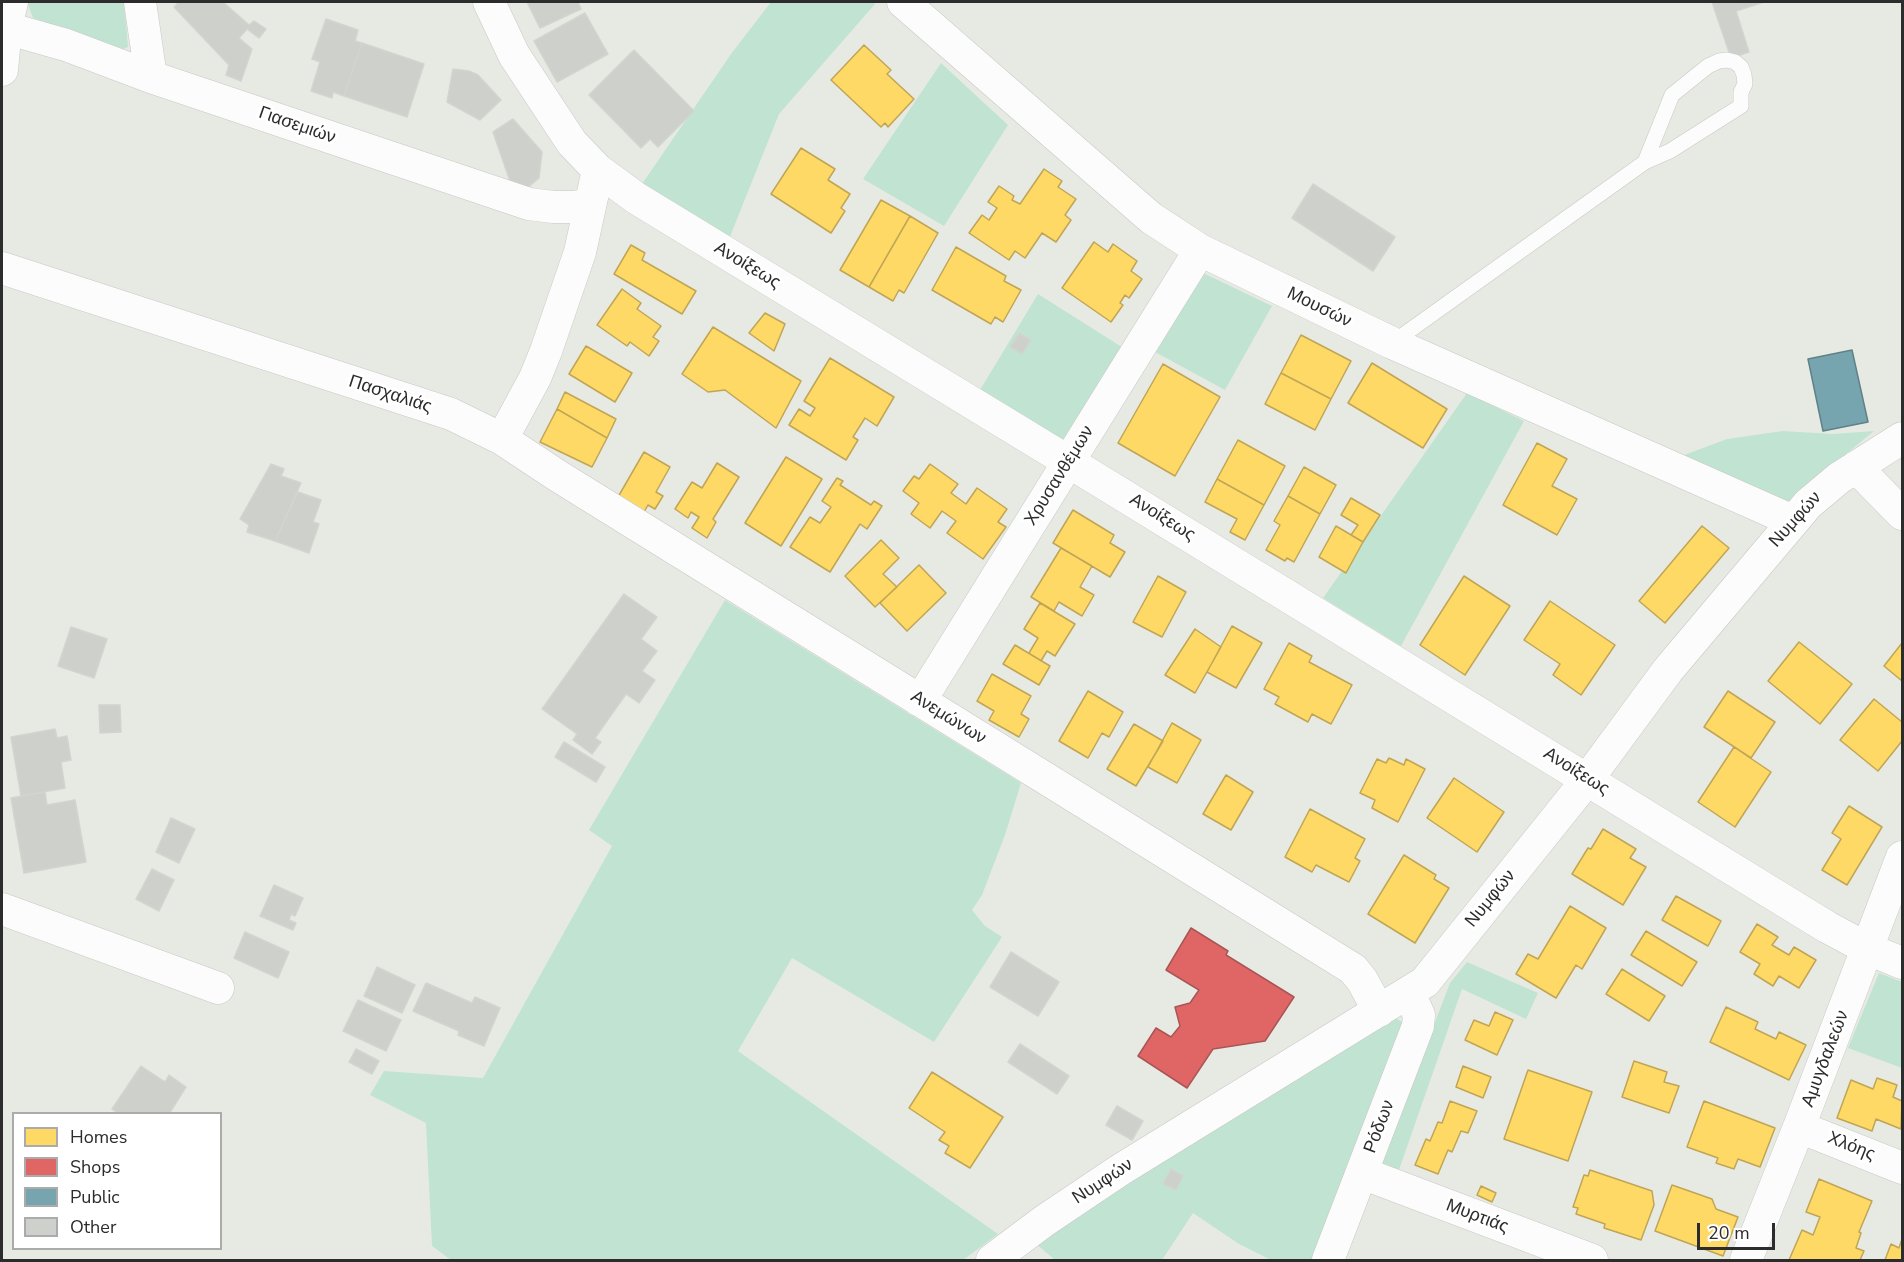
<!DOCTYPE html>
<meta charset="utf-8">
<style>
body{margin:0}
#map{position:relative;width:1904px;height:1262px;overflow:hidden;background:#e7eae3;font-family:"Nunito Sans",sans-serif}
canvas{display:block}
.frame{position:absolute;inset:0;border:3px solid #2c2c2c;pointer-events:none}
.legend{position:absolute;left:12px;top:1112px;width:210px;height:138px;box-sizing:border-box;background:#fff;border:2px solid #ababab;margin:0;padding:8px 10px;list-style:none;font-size:18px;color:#2c2c2c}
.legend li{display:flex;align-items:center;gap:12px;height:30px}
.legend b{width:30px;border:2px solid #ababab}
.scale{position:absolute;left:1697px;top:1223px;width:78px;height:27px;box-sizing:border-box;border:3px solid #2c2c2c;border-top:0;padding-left:8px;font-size:18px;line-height:21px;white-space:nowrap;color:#2c2c2c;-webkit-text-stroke:4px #fff;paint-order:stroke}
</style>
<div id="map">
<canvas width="1904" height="1262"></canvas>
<div class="frame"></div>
<ul class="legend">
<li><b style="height:16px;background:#ffd966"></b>Homes</li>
<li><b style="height:16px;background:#e06666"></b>Shops</li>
<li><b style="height:16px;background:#76a5af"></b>Public</li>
<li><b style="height:16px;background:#ced1cb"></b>Other</li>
</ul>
<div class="scale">20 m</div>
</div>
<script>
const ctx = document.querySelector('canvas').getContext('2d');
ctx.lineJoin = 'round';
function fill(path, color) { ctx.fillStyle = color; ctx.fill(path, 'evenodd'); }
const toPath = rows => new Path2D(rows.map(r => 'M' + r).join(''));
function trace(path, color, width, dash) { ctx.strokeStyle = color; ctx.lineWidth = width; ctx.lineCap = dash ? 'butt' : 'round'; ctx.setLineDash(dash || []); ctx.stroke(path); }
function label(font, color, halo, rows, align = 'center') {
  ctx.font = font + ' "Nunito Sans",sans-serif'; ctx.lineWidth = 6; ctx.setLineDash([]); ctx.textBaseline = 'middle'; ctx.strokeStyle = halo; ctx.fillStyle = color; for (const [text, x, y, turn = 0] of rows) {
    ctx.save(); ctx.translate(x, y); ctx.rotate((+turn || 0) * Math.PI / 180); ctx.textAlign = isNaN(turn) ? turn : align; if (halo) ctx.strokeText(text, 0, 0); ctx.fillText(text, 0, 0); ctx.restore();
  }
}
fill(toPath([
 [27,2,124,2,128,47,123,49,33,18],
 [771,2,873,2,875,4,779,114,729,239,642,184,731,54],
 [941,63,1008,125,944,226,863,179],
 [1199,271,1272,306,1225,390,1155,352],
 [1038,294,1125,349,1066,444,980,390],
 [1467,393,1524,421,1401,646,1323,598],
 [1783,431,1833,434,1874,431,1783,506,1679,457,1727,439],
 [725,600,1021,783,1005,835,982,895,972,910,985,926,1002,937,934,1042,792,958,738,1051,998,1234,963,1260,451,1260,432,1246,426,1123,370,1095,384,1071,483,1078,612,846,589,830],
 [1467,962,1538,993,1526,1019,1462,989,1399,1170,1381,1163,1450,983],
 [1879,973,1902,982,1902,1068,1848,1048],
 [1392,1016,1404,1023,1312,1260,1271,1260,1239,1244,1193,1213,1162,1260,1055,1260,1034,1242]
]), '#c0e4d1');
const homes = toPath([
 [864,45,891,70,887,74,914,99,888,127,885,123,881,127,831,80,864,45],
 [801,148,835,169,828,180,850,194,841,208,845,211,831,233,771,194,801,148],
 [1044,169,1062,181,1058,187,1076,199,1065,215,1071,220,1056,242,1042,233,1025,258,1015,251,1009,260,969,233,982,215,989,220,997,208,988,202,999,186,1014,196,1012,200,1020,204,1044,169],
 [881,200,910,216,869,287,840,270,881,200],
 [910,216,938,233,904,293,899,290,893,301,869,287,910,216],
 [1094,242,1108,252,1113,244,1137,261,1131,271,1142,279,1129,298,1125,295,1120,303,1123,305,1111,322,1062,288,1094,242],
 [631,245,645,253,642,260,696,291,682,314,614,274,631,245],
 [956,247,1006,276,1004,281,1021,290,1003,322,995,317,991,324,932,290,956,247],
 [622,289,641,303,637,309,661,326,653,337,659,341,649,356,630,342,627,346,597,325,622,289],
 [765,313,785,324,774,351,749,333,765,313],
 [713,327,801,381,776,428,725,390,708,392,682,374,713,327],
 [1301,335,1351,361,1331,399,1281,373,1301,335],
 [586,346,632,373,615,402,569,374,586,346],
 [830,358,894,397,877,426,865,418,853,437,858,440,846,460,789,425,799,409,810,416,815,408,804,401,830,358],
 [1372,363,1447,409,1423,448,1348,403,1372,363],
 [1163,364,1220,397,1175,476,1118,443,1163,364],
 [1281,373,1331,399,1315,430,1265,404,1281,373],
 [565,392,616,419,607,438,557,409,565,392],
 [557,409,607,438,592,467,540,442,557,409],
 [1238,440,1285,466,1264,505,1217,479,1238,440],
 [1537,443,1567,459,1552,486,1577,499,1557,535,1503,505,1537,443],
 [644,452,670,467,656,492,663,496,655,509,648,505,644,512,618,497,644,452],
 [786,457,822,479,781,546,745,523,786,457],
 [717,463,739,477,713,519,716,522,707,538,692,528,699,517,691,512,688,518,675,509,692,482,702,488,717,463],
 [930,464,958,484,951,493,966,504,977,488,1007,509,998,522,1006,527,983,559,947,533,956,521,942,511,930,528,911,514,919,503,903,491,914,476,919,479,930,464],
 [1304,467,1336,485,1320,514,1288,496,1304,467],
 [837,478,843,481,840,485,871,505,874,501,882,506,867,529,860,524,830,572,790,547,810,517,820,523,831,507,822,501,837,478],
 [1217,479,1264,505,1245,540,1230,532,1237,519,1205,502,1217,479],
 [1288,496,1320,514,1294,562,1287,558,1285,561,1266,550,1280,525,1274,521,1288,496],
 [1351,498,1380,515,1363,542,1351,535,1358,525,1341,515,1351,498],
 [1073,510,1114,535,1110,543,1125,552,1110,577,1053,543,1073,510],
 [1336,526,1363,542,1346,573,1319,557,1336,526],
 [1702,526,1729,548,1665,623,1639,601,1702,526],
 [881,540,899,558,883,574,897,587,875,607,845,576,881,540],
 [1061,548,1092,566,1080,587,1094,595,1082,616,1059,602,1054,611,1031,597,1061,548],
 [919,565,946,593,907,631,880,603,919,565],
 [1158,576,1186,592,1162,637,1133,622,1158,576],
 [1464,576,1510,606,1465,675,1420,645,1464,576],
 [1550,601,1615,645,1581,695,1553,675,1560,664,1524,640,1550,601],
 [1040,603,1075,624,1055,656,1047,651,1041,661,1029,653,1038,638,1024,629,1040,603],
 [1232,626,1262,643,1236,688,1207,672,1232,626],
 [1195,629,1221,647,1195,693,1165,675,1195,629],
 [1799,642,1852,684,1820,724,1768,681,1799,642],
 [1289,643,1312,656,1309,662,1352,685,1331,724,1312,714,1308,722,1275,704,1279,697,1264,689,1289,643],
 [1902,643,1902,681,1884,666,1902,643],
 [1015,645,1050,666,1039,685,1003,664,1015,645],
 [992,674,1031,696,1021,714,1029,719,1019,737,989,720,994,711,977,701,992,674],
 [1088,691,1123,712,1109,737,1102,733,1088,758,1059,741,1088,691],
 [1728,691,1775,722,1751,758,1704,727,1728,691],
 [1874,699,1902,722,1902,741,1878,771,1840,740,1874,699],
 [1172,723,1201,740,1177,783,1148,767,1172,723],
 [1134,724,1163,741,1136,786,1107,769,1134,724],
 [1734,747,1771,772,1735,827,1698,802,1734,747],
 [1389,758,1404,765,1406,759,1425,769,1398,822,1372,808,1375,800,1360,793,1377,759,1386,763,1389,758],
 [1226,775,1253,792,1231,830,1203,814,1226,775],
 [1454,778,1504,812,1477,852,1427,818,1454,778],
 [1849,806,1882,827,1847,885,1822,870,1841,839,1832,833,1849,806],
 [1310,809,1365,839,1355,858,1360,861,1349,882,1316,865,1312,872,1285,857,1310,809],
 [1603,829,1636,849,1630,858,1646,867,1623,905,1572,874,1588,848,1591,849,1603,829],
 [1404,855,1436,875,1434,879,1449,888,1415,943,1368,914,1404,855],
 [1676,896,1721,921,1708,946,1662,920,1676,896],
 [1570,906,1606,928,1582,969,1576,965,1556,998,1516,974,1528,954,1538,959,1570,906],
 [1757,924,1778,937,1772,945,1789,955,1794,947,1816,960,1799,988,1779,976,1773,986,1754,974,1760,964,1740,952,1757,924],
 [1646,931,1697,962,1682,986,1631,955,1646,931],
 [1622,969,1665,996,1649,1021,1606,994,1622,969],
 [1726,1007,1758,1022,1755,1029,1776,1039,1779,1032,1806,1045,1789,1080,1710,1042,1726,1007],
 [1495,1012,1513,1020,1497,1055,1465,1040,1474,1020,1489,1026,1495,1012],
 [1634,1061,1667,1072,1664,1082,1679,1086,1669,1113,1622,1097,1634,1061],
 [1463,1066,1491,1077,1483,1098,1456,1087,1463,1066],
 [1528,1070,1592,1092,1568,1161,1504,1139,1528,1070],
 [932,1072,1003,1117,970,1168,945,1153,949,1146,939,1140,945,1132,909,1108,932,1072],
 [1877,1078,1897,1085,1893,1097,1902,1101,1901,1129,1876,1119,1872,1131,1837,1118,1851,1080,1873,1089,1877,1078],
 [1450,1101,1477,1111,1468,1133,1461,1131,1452,1152,1448,1150,1438,1174,1415,1165,1426,1139,1430,1141,1438,1122,1442,1123,1450,1101],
 [1704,1101,1775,1128,1760,1167,1738,1159,1734,1169,1716,1163,1718,1158,1687,1147,1704,1101],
 [1590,1170,1652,1191,1654,1205,1641,1240,1604,1228,1605,1224,1576,1214,1578,1208,1573,1207,1584,1175,1588,1176,1590,1170],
 [1819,1179,1872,1201,1859,1232,1861,1233,1856,1248,1864,1251,1860,1260,1789,1260,1802,1230,1813,1235,1820,1217,1806,1212,1819,1179],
 [1672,1185,1712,1199,1716,1209,1738,1217,1723,1256,1655,1231,1672,1185],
 [1481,1186,1496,1193,1492,1202,1477,1195,1481,1186],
 [1902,1239,1902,1260,1885,1260,1891,1244,1899,1248,1902,1239]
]);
fill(homes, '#ffd966');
trace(homes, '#c0a555', 1.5);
const shops = toPath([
 [1191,928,1228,951,1226,955,1294,997,1265,1041,1213,1049,1187,1088,1138,1056,1156,1028,1171,1037,1180,1026,1175,1007,1190,1003,1199,990,1166,970,1191,928]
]);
fill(shops, '#e06666');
trace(shops, '#a55', 1.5);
const public = toPath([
 [1852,350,1868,422,1823,431,1808,359,1852,350]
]);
fill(public, '#76a5af');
trace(public, '#608188', 1.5);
const building = toPath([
 [179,2,223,2,249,25,254,21,266,29,259,38,247,29,239,38,252,49,241,81,226,75,229,65,174,7,179,2],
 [527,2,578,2,581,9,540,28,527,2],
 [1712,2,1764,2,1736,11,1749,52,1731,58,1712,2],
 [585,13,608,54,557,82,534,41,585,13],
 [326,19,358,30,355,41,362,43,344,96,333,92,332,98,311,91,320,62,312,59,326,19],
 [362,43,424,64,407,117,344,96,362,43],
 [634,50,694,111,658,147,650,139,641,148,589,95,634,50],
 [453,69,469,71,478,75,501,100,480,120,447,102,453,69],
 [513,119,542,152,539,178,526,189,510,181,493,132,513,119],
 [1313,184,1395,237,1373,271,1292,218,1313,184],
 [1019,333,1031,340,1022,354,1010,347,1019,333],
 [271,464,284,469,281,476,301,483,275,541,247,532,249,525,240,519,271,464],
 [298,492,321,500,313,522,319,524,309,553,275,541,298,492],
 [624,594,657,617,641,639,657,651,642,671,655,680,639,703,626,694,595,738,601,742,592,754,573,740,577,734,542,709,624,594],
 [71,627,107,639,94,678,58,666,71,627],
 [99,705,120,705,121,732,100,733,99,705],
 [55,729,57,738,67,736,71,760,61,762,65,788,21,796,11,737,55,729],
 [564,742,605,767,596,782,555,757,564,742],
 [45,792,47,805,75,800,86,862,24,873,11,798,45,792],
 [171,818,195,829,179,863,156,852,171,818],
 [152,869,174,880,159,911,136,899,152,869],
 [274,885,303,898,295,916,291,914,289,920,296,923,293,930,260,916,274,885],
 [245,932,289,952,278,978,234,958,245,932],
 [1011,952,1059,982,1038,1016,990,987,1011,952],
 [377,967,415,985,402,1013,364,996,377,967],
 [426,983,472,1003,475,997,500,1008,484,1046,458,1035,459,1031,413,1011,426,983],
 [358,1000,401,1020,386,1051,343,1031,358,1000],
 [1020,1044,1069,1076,1057,1094,1008,1062,1020,1044],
 [356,1049,379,1061,372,1074,349,1062,356,1049],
 [141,1066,165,1082,169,1075,186,1087,169,1114,120,1114,112,1109,141,1066],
 [1117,1106,1143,1121,1132,1140,1106,1125,1117,1106],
 [1171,1169,1183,1176,1176,1190,1163,1184,1171,1169]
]);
fill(building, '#ced1cb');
trace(building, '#d2d5cf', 1.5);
const lane = toPath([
 [1392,343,1645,162,1670,151,1741,106,1741,92,1745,84,1744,75,1741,67,1735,62,1727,60,1719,61,1708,66,1672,95,1645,162]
]);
const street = toPath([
 [140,2,151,77],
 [489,2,514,55,572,143,598,170,636,198,1069,462,1827,927,1868,949,1902,963],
 [903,2,1151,218,1200,250,1392,343,1793,521],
 [6,28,66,45,151,77,529,204,553,207,574,207,590,204],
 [2,70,6,28,12,2],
 [2,268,451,414,502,439,535,378,546,351,580,252,598,170],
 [502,439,558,476,1353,969,1362,980,1379,1011],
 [1856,467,1902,514],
 [920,701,1200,250],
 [2,909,218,988],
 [1799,1127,1902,1168],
 [1362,1173,1592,1260],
 [992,1260,1044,1221,1120,1170,1425,982,1587,780,1668,670,1808,504,1839,478,1902,438],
 [1328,1260,1418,1026,1419,1015,1409,993],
 [1746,1260,1799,1127,1902,857]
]);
trace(lane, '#c8c8c6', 16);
trace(street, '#c8c8c6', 33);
trace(lane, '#fbfcfb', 15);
trace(street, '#fbfcfb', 32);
label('18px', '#2c2c2c', '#fff', [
 ["Γιασεμιών",297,126,19],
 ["Ανοίξεως",747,266,31],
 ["Μουσών",1319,308,26],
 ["Πασχαλιάς",390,395,18],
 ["Χρυσανθέμων",1060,476,-58],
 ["Ανοίξεως",1162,518,32],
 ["Νυμφών",1796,520,-48],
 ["Ανεμώνων",948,718,32],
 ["Ανοίξεως",1576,772,32],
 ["Νυμφών",1491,899,-51],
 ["Αμυγδαλεών",1826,1059,-69],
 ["Ρόδων",1380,1127,-69],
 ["Χλόης",1851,1147,22],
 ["Νυμφών",1103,1182,-33],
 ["Μυρτιάς",1477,1217,21]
]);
</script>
